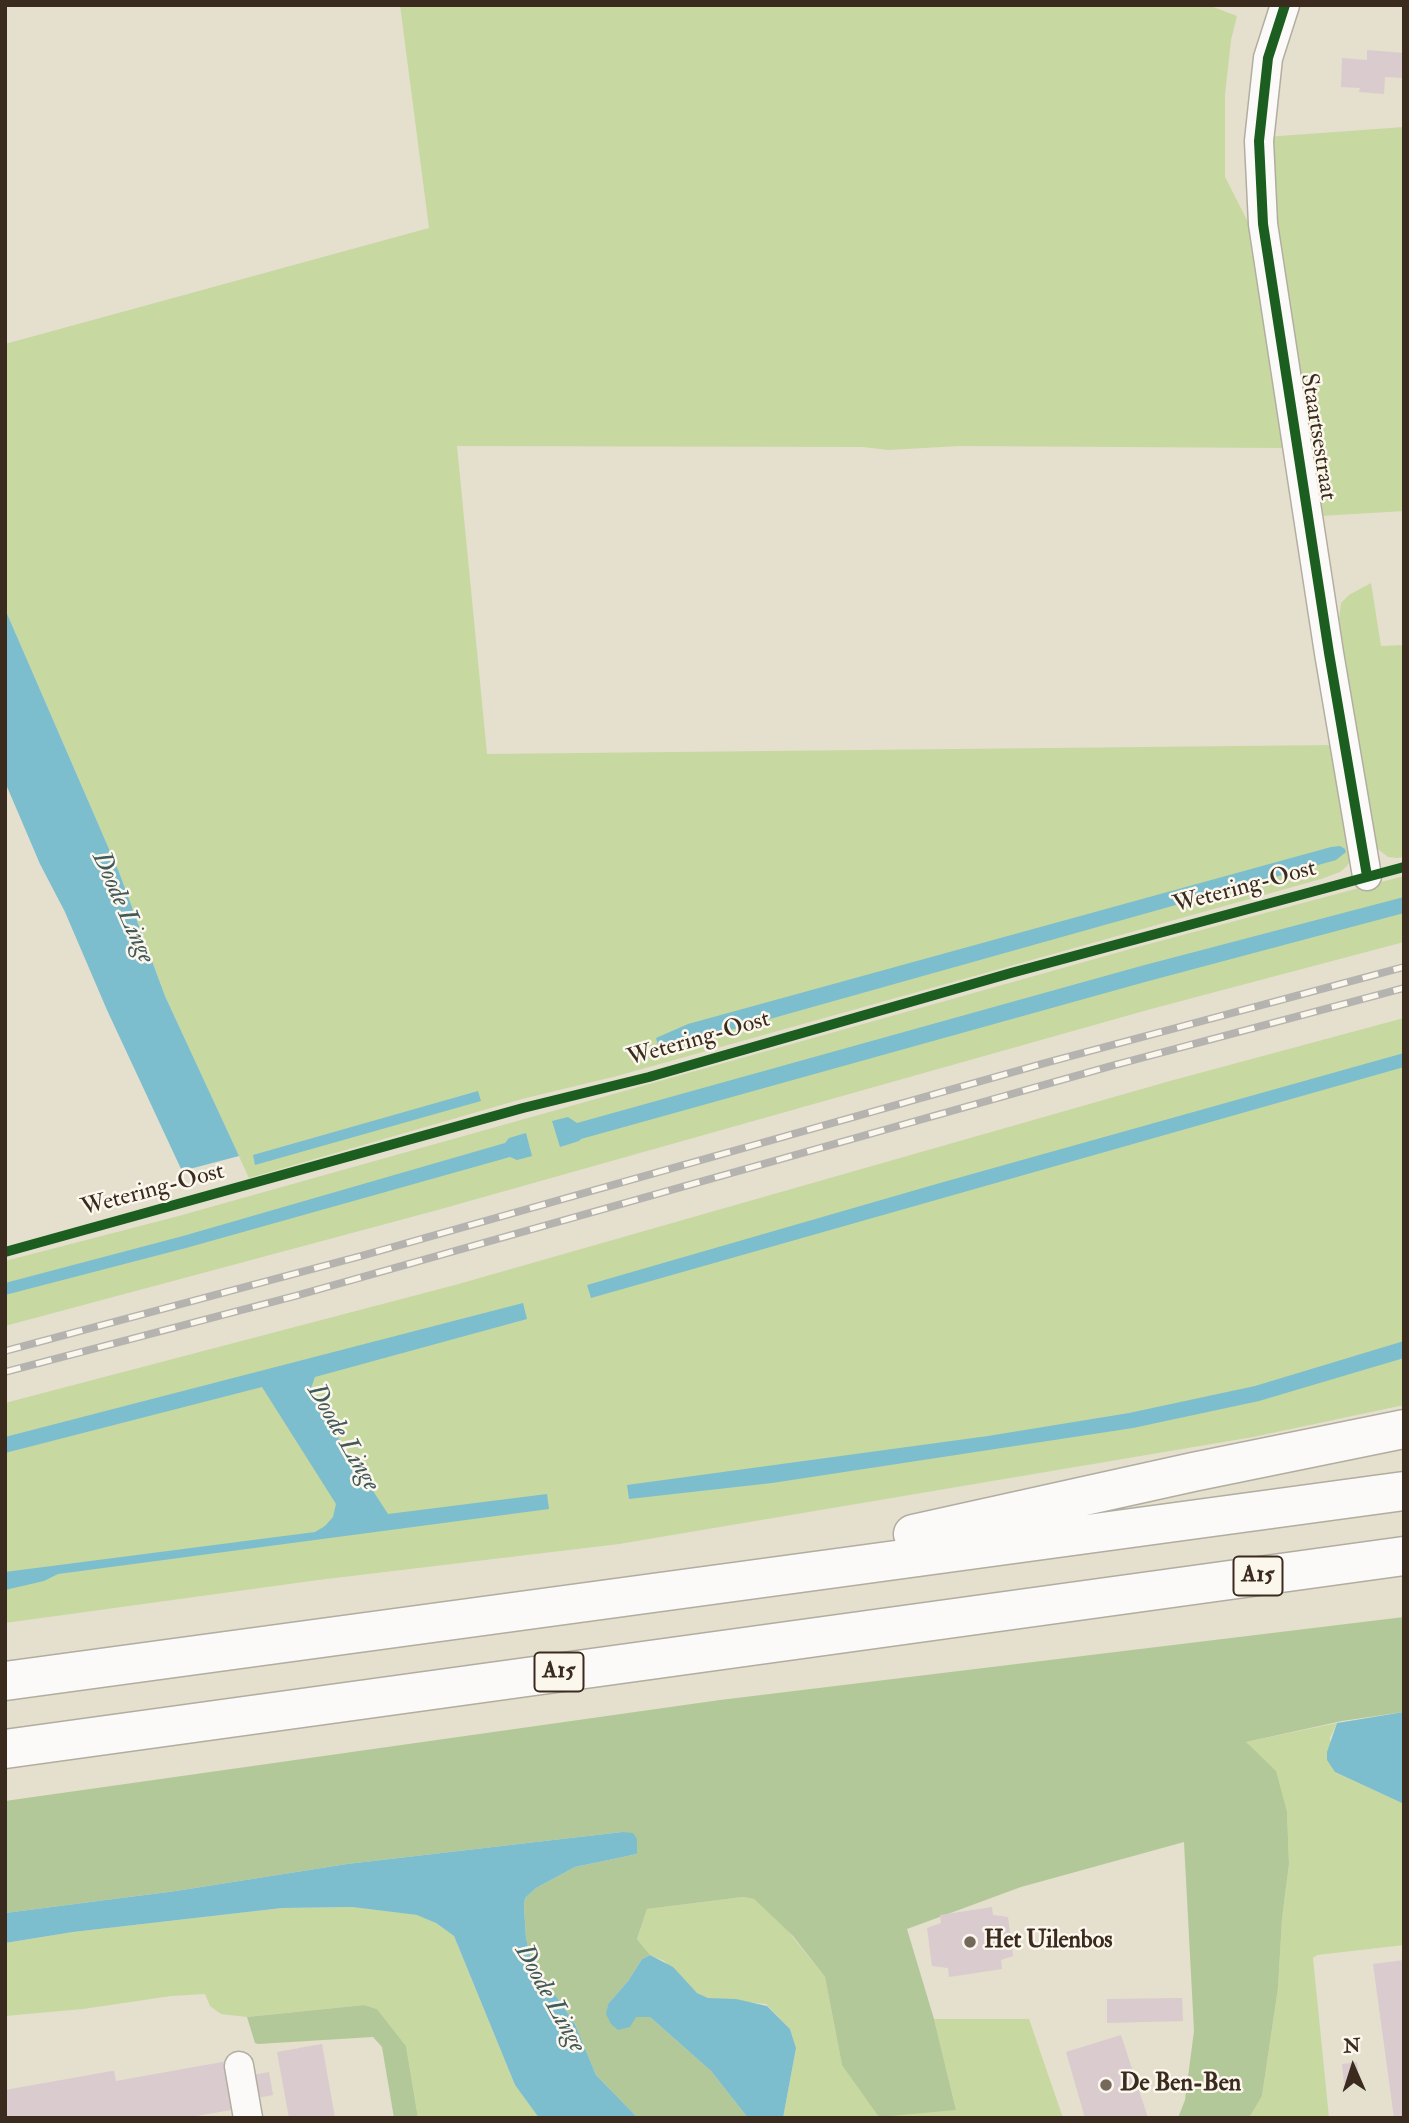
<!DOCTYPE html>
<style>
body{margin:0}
#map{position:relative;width:1409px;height:2123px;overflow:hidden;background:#e5dfce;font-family:"IM FELL Double Pica",serif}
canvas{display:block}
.frame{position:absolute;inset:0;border:7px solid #3b2a1e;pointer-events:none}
.north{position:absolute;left:1318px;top:2032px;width:70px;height:70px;-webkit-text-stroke:5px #fbf7ec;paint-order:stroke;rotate:357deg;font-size:19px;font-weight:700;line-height:28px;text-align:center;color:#3b2a1e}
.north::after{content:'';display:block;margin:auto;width:24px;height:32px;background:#3b2a1e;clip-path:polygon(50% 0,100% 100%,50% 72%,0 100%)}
</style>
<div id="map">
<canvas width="1409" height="2123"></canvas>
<div class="frame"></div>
<div class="north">N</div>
</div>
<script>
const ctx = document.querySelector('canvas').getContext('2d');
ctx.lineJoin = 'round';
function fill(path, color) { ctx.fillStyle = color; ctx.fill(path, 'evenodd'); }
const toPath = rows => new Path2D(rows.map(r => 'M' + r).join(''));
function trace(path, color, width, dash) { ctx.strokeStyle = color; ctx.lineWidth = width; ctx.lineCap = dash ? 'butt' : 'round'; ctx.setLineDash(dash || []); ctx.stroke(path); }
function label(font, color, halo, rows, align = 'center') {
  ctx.font = font + ' "IM FELL Double Pica",serif'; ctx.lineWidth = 5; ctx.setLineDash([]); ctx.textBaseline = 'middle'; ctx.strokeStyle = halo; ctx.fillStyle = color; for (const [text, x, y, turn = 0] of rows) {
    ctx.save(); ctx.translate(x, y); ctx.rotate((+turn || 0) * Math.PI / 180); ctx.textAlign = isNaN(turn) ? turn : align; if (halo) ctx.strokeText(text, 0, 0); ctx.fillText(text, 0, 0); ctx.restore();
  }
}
fill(toPath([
 [400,5,1208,5,1237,16,1231,40,1225,95,1225,177,1250,226,1285,448,960,446,888,450,863,447,457,446,487,754,1334,745,1351,860,1346,867,1340,872,1321,879,617,1076,522,1099,249,1178,165,996,119,872,5,609,5,344,429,228],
 [1404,127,1404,511,1321,516,1275,219,1266,137],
 [1371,583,1381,646,1404,645,1404,857,1397,858,1388,857,1373,845,1345,675,1339,619,1341,603,1349,595],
 [1404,876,1404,942,1151,1009,434,1211,5,1326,5,1261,175,1217,1134,948],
 [1404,1018,1404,1405,1253,1437,619,1544,318,1580,5,1623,5,1403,455,1285,1170,1081],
 [1337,1723,1330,1738,1335,1772,1404,1804,1404,1945,1317,1955,1313,1958,1329,2118,1249,2118,1262,2096,1278,1988,1282,1919,1289,1864,1287,1812,1246,1742],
 [743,1897,754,1899,788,1931,825,1977,842,2065,956,2110,934,2019,1029,2019,1063,2118,783,2118,796,2048,790,2029,766,2004,708,1998,697,1993,664,1961,650,1955,637,1939,647,1909],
 [352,1907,418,1915,436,1923,454,1936,515,2085,539,2118,418,2118,406,2046,377,2009,364,2005,247,2017,221,2014,210,2006,205,1994,171,1996,83,2009,5,2016,5,1943,73,1932,282,1908]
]), '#c7d8a1');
fill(toPath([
 [1404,1617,1404,1712,1342,1721,1246,1742,1276,1771,1287,1812,1289,1864,1282,1919,1278,1988,1262,2096,1249,2118,1178,2118,1185,2100,1194,2031,1184,1842,1021,1887,907,1929,934,2019,956,2110,879,2117,842,2065,825,1977,793,1936,754,1899,743,1897,647,1909,637,1939,650,1955,642,1959,628,1981,608,2004,607,2014,650,2017,711,2071,748,2118,638,2118,596,2075,575,2024,531,1959,526,1938,524,1907,525,1898,536,1888,575,1867,637,1854,622,1832,347,1864,176,1891,5,1913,5,1801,720,1700],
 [364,2005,377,2009,406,2046,418,2118,394,2118,382,2047,373,2037,258,2044,255,2043,247,2017]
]), '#b3c898');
fill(toPath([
 [5,609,119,872,165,996,239,1156,182,1171,107,1010,65,912,40,864,5,782],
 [1340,846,1345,849,1346,852,1336,860,695,1040,658,1045,656,1038,688,1024,1331,847],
 [1404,897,1404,913,1145,982,581,1139,579,1141,560,1147,552,1121,568,1117,577,1123,1141,966],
 [1404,1053,1404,1067,591,1298,587,1285,940,1183],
 [478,1091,481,1101,255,1165,253,1155],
 [526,1133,532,1156,517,1160,510,1157,186,1248,5,1295,5,1283,183,1236,505,1143,509,1138],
 [523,1303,527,1319,315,1377,311,1388,319,1408,388,1514,547,1494,549,1509,58,1574,44,1581,5,1590,5,1572,315,1532,325,1526,333,1517,336,1504,262,1387,5,1453,5,1437],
 [1404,1341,1404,1358,1259,1401,1133,1428,772,1483,629,1499,627,1485,988,1436,1129,1413,1255,1386],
 [1404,1712,1404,1804,1335,1772,1327,1760,1327,1752,1337,1723],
 [622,1832,633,1833,637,1839,637,1854,575,1867,536,1888,525,1898,524,1907,526,1938,531,1959,575,2024,596,2075,638,2118,539,2118,515,2085,454,1936,436,1923,417,1915,352,1907,282,1908,73,1932,5,1943,5,1913,176,1891,347,1864],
 [650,1955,673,1967,697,1993,708,1998,736,1999,767,2006,790,2029,796,2048,783,2118,748,2118,711,2071,650,2017,636,2017,630,2027,618,2030,611,2024,606,2014,608,2004,628,1981,642,1959]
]), '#7cbece');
fill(toPath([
 [1367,50,1404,53,1404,78,1385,77,1384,94,1359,92,1360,88,1341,87,1342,58,1367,60],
 [992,1907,993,1915,1008,1917,1013,1956,1001,1960,1002,1969,949,1977,948,1968,932,1966,927,1928,941,1923,940,1915],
 [1404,1960,1404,2118,1394,2118,1373,1964],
 [1182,1998,1183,2021,1107,2023,1107,1999],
 [1121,2035,1148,2118,1085,2118,1066,2052],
 [322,2044,335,2118,289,2118,277,2052],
 [228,2061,237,2109,185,2118,120,2118,120,2116,108,2118,5,2118,5,2090,112,2071,114,2071,116,2081],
 [1357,2062,1359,2081,1344,2083,1342,2064],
 [269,2072,273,2095,257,2098,253,2075]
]), '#dacbce');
const minor = toPath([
 [1285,5,1268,58,1259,141,1263,224,1329,653,1367,876],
 [239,2066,248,2118]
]);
const motorway = toPath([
 [913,1534,1193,1472,1404,1429],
 [5,1681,1404,1491],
 [5,1749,1404,1556]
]);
trace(minor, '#b2ada1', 31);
trace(motorway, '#b2ada1', 41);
trace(minor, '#fbfaf8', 28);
trace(motorway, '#fbfaf8', 38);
const rail = toPath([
 [5,1351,361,1256,1045,1063,1404,967],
 [5,1372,295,1296,1111,1066,1404,988]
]);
trace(rail, '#b5b3af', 8);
trace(rail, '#fbf7ec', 5, [16]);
trace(toPath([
 [1285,5,1268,58,1259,141,1263,224,1329,653,1367,876],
 [5,1252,523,1108,649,1077,1011,973,1404,867]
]), '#1b5e20', 10);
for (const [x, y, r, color] of [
 [970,1942,7,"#76695c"],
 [1106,2085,7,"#76695c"]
]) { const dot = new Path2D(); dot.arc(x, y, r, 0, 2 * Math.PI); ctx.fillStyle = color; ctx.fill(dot); trace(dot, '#fbf7ec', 2.5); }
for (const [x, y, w] of [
 [1258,1576,49],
 [559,1672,49]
]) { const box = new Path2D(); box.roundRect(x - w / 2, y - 19.5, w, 39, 5); ctx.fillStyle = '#fbf7ec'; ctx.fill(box); trace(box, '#3b2a1e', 2); }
label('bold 23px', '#3b2a1e', null, [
 ["A15",1258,1576],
 ["A15",559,1672]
]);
label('24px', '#3b2a1e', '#fbf7ec', [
 ["Staartsestraat",1317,437,81],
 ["Wetering-Oost",1245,888,-15],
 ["Wetering-Oost",699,1040,-16],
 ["Wetering-Oost",153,1191,-15]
]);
label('bold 24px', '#3b2a1e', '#fbf7ec', [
 ["Het Uilenbos",984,1942],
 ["De Ben-Ben",1120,2085]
], 'left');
label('italic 26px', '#42595c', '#fbf7ec', [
 ["Doode Linge",122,908,66],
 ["Doode Linge",342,1438,60],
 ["Doode Linge",549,1999,61]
]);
</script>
